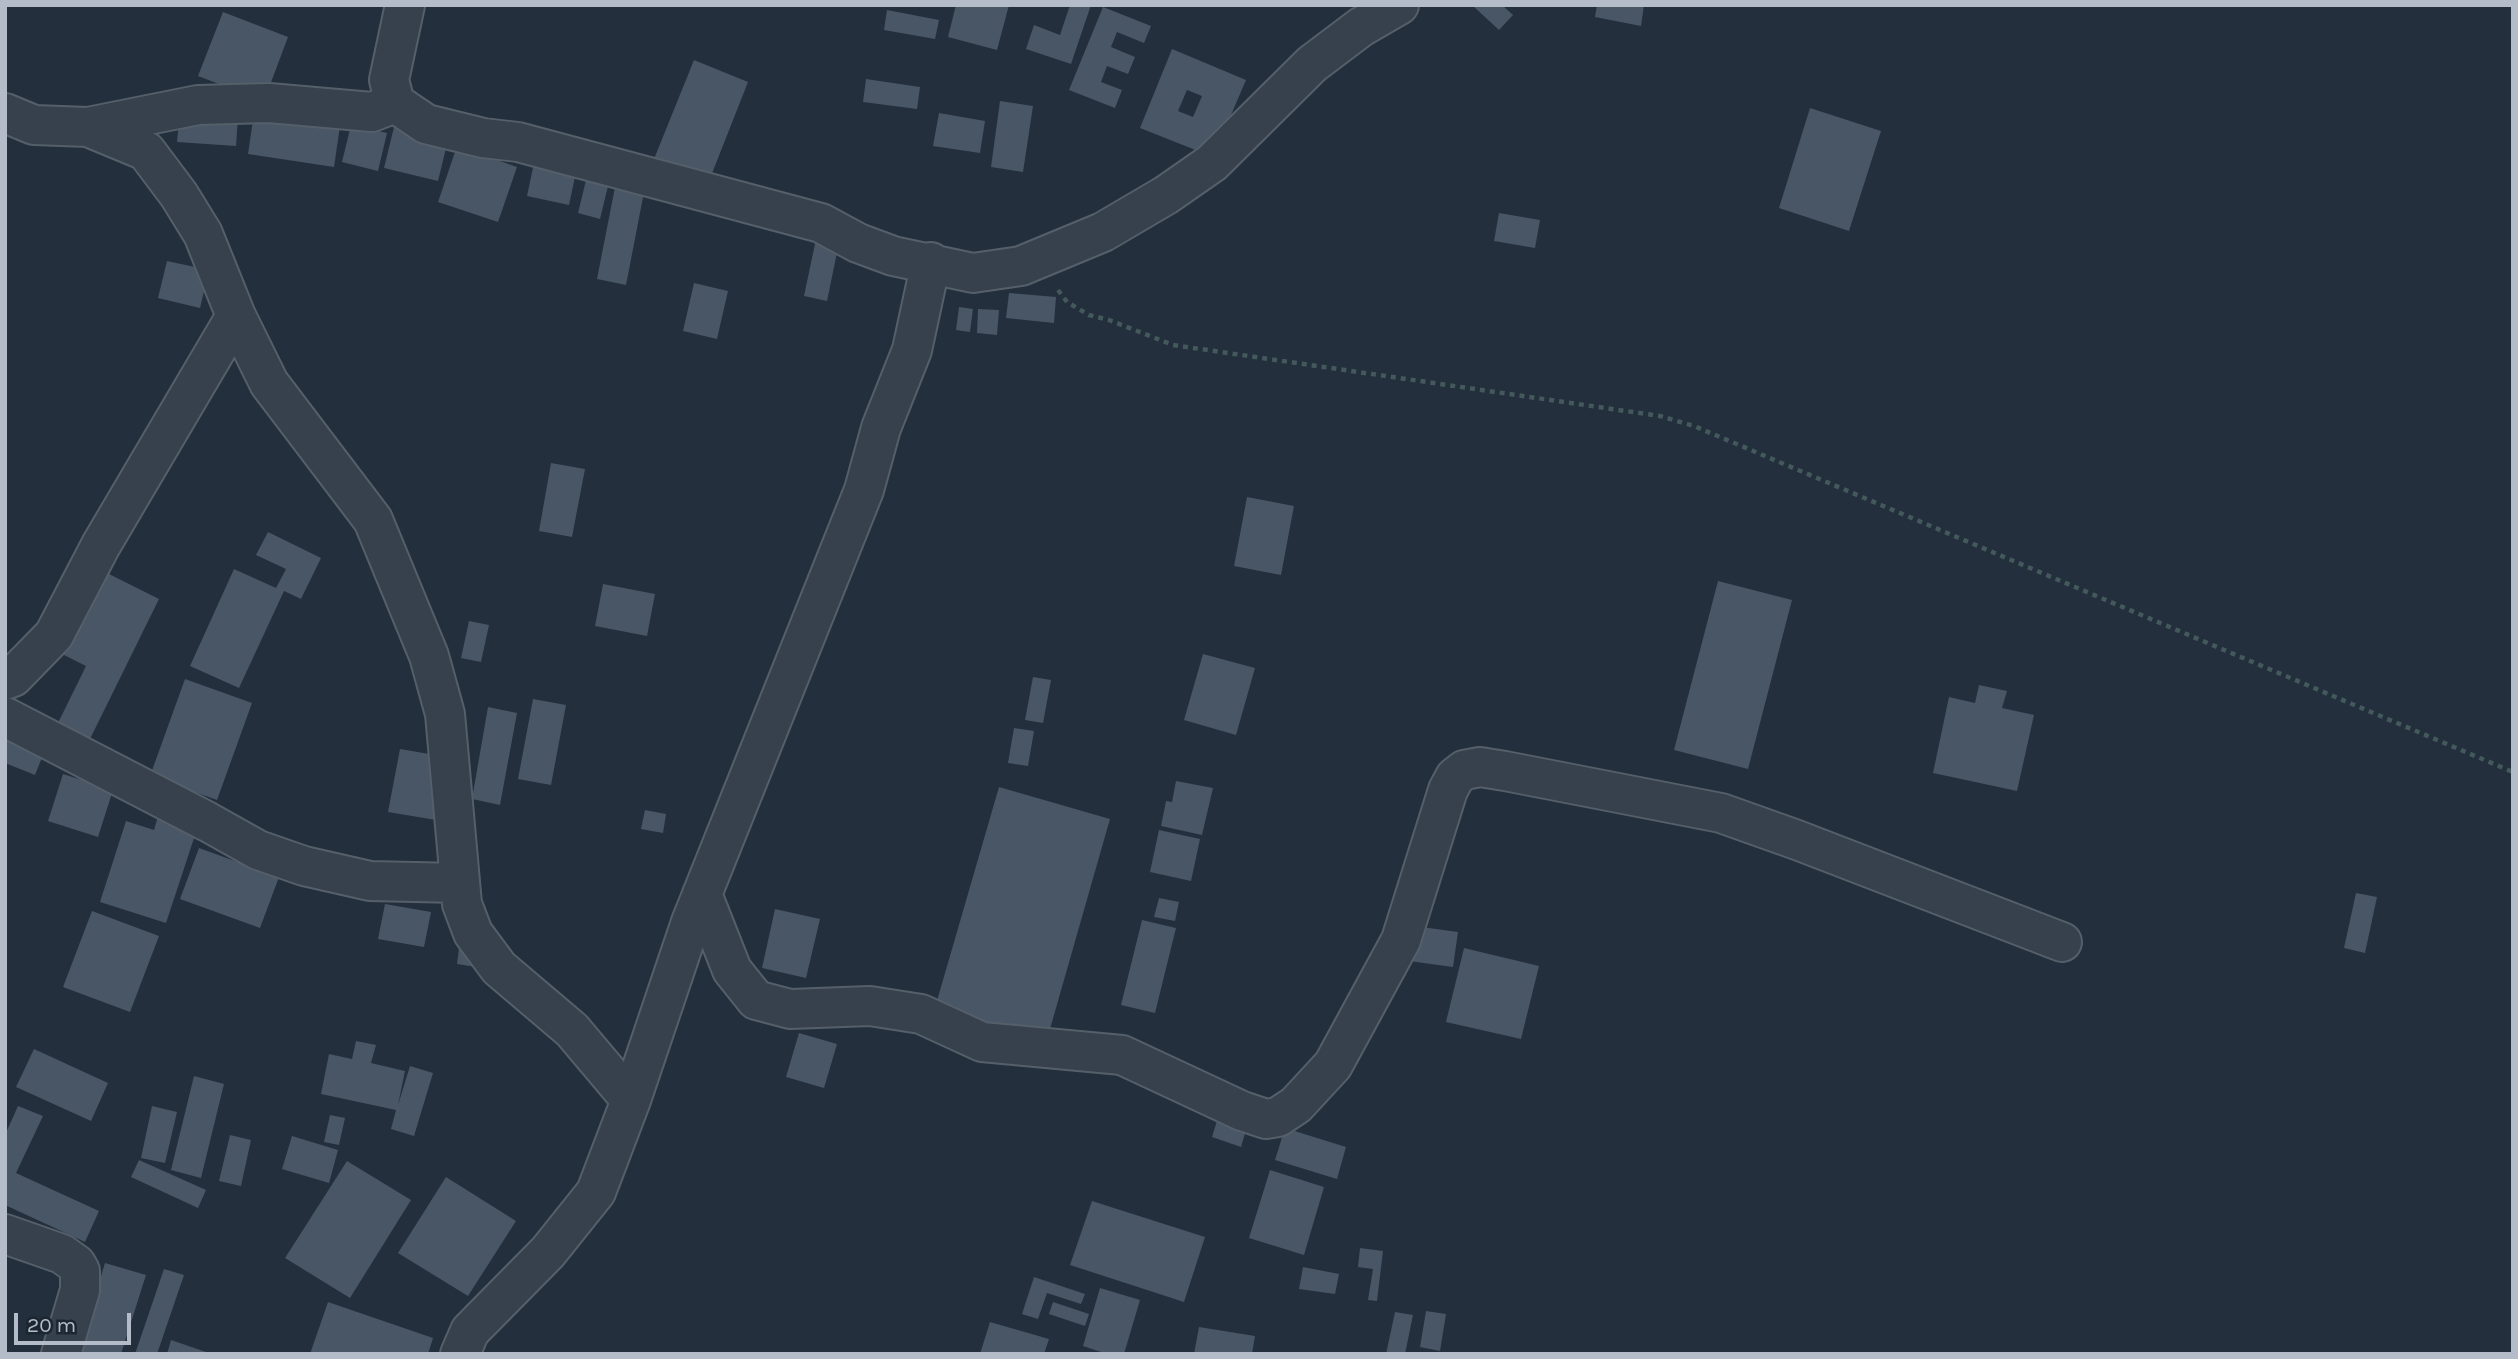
<!DOCTYPE html>
<style>
body{margin:0}
#map{position:relative;width:2518px;height:1359px;overflow:hidden;background:#232f3c;font-family:Karla,sans-serif}
canvas{display:block}
.frame{position:absolute;inset:0;border:7px solid #b3bcc8;pointer-events:none}
.scale{position:absolute;left:14px;top:1313px;width:117px;height:32px;box-sizing:border-box;border:4px solid #b3bcc8;border-top:0;padding-left:9px;font-size:21px;line-height:24px;white-space:nowrap;color:#b3bcc8;-webkit-text-stroke:5px #1c2631;paint-order:stroke}
</style>
<div id="map">
<canvas width="2518" height="1359"></canvas>
<div class="frame"></div>
<div class="scale">20 m</div>
</div>
<script>
const ctx = document.querySelector('canvas').getContext('2d');
ctx.lineJoin = 'round';
function fill(path, color) { ctx.fillStyle = color; ctx.fill(path, 'evenodd'); }
const toPath = rows => new Path2D(rows.map(r => 'M' + r).join(''));
function trace(path, color, width, dash) { ctx.strokeStyle = color; ctx.lineWidth = width; ctx.lineCap = dash ? 'butt' : 'round'; ctx.setLineDash(dash || []); ctx.stroke(path); }
fill(toPath([
 [956,5,1009,5,997,50,948,37],
 [1070,5,1091,5,1071,64,1026,49,1034,25,1060,35],
 [1472,5,1502,5,1513,15,1499,30],
 [1597,5,1644,5,1641,26,1595,17],
 [1103,7,1151,26,1144,43,1117,32,1111,47,1135,57,1128,74,1107,66,1101,82,1122,90,1115,108,1069,90],
 [887,10,939,20,935,39,884,30],
 [223,12,288,37,264,101,198,76],
 [1172,49,1246,80,1213,157,1140,128],
 [1187,90,1202,96,1193,117,1178,111],
 [694,60,748,82,709,181,654,159],
 [866,79,920,87,917,109,863,102],
 [1000,101,1033,106,1023,172,991,167],
 [1810,108,1881,131,1849,231,1779,208],
 [180,112,238,116,236,146,177,142],
 [254,113,340,126,334,167,248,154],
 [939,113,985,121,980,153,933,146],
 [351,125,387,133,378,171,342,162],
 [394,127,448,140,438,181,384,168],
 [457,146,517,167,498,222,438,202],
 [534,163,576,172,569,205,527,196],
 [587,176,609,182,600,219,578,213],
 [616,182,645,187,626,285,597,279],
 [1499,213,1540,220,1535,248,1494,241],
 [816,239,839,243,827,301,804,296],
 [167,261,209,270,200,308,158,298],
 [694,283,728,291,717,339,683,331],
 [1009,293,1056,297,1054,323,1006,318],
 [959,307,973,309,970,332,956,330],
 [978,309,999,310,997,335,977,333],
 [551,463,585,469,572,537,539,531],
 [1247,497,1294,506,1281,575,1234,566],
 [268,532,321,558,301,599,284,591,239,688,190,666,234,569,276,588,286,569,256,555],
 [101,570,159,599,89,741,57,725,86,666,60,653],
 [1718,581,1792,600,1748,769,1674,750],
 [603,584,655,594,647,636,595,626],
 [469,621,489,625,481,662,461,658],
 [1203,654,1255,668,1236,735,1184,720],
 [1033,677,1051,680,1043,723,1025,720],
 [185,679,252,703,217,800,150,776],
 [1979,685,2007,691,2002,708,2034,715,2017,791,1933,773,1949,697,1975,703],
 [533,699,566,705,551,785,518,779],
 [488,707,517,713,500,805,472,799],
 [5,728,47,745,35,775,5,763],
 [1014,728,1034,731,1028,766,1008,763],
 [400,749,447,757,436,820,388,812],
 [63,774,113,790,98,837,48,821],
 [1176,781,1213,788,1202,835,1161,826,1166,801,1172,802],
 [999,787,1110,819,1046,1043,934,1011],
 [645,810,666,814,663,833,641,829],
 [159,813,198,826,166,923,100,902,126,821,154,830],
 [1159,830,1200,839,1191,881,1150,872],
 [199,848,279,877,260,928,180,899],
 [2356,893,2377,897,2365,953,2344,948],
 [1159,898,1179,902,1175,921,1154,917],
 [385,904,431,912,424,947,378,939],
 [775,909,820,919,806,978,762,968],
 [92,911,159,936,130,1012,63,987],
 [1142,920,1176,928,1155,1013,1121,1005],
 [1414,926,1458,932,1453,967,1409,961],
 [459,948,484,953,482,968,457,964],
 [1464,948,1539,966,1521,1039,1446,1022],
 [799,1033,837,1044,824,1088,786,1077],
 [356,1041,376,1045,371,1063,405,1071,398,1105,410,1066,433,1073,414,1136,391,1129,396,1110,321,1094,329,1054,352,1059],
 [34,1049,108,1083,91,1121,16,1087],
 [194,1076,224,1084,201,1178,171,1170],
 [18,1106,43,1116,16,1173,99,1211,85,1242,5,1205,5,1135],
 [152,1106,177,1112,165,1163,141,1158],
 [1219,1114,1248,1123,1241,1147,1212,1137],
 [330,1115,345,1118,339,1145,324,1142],
 [1285,1128,1346,1147,1337,1179,1275,1160],
 [230,1135,251,1140,241,1186,219,1181],
 [292,1136,338,1150,329,1183,282,1169],
 [139,1160,206,1190,198,1208,131,1177],
 [347,1161,411,1200,350,1298,285,1258],
 [1270,1170,1324,1187,1304,1255,1249,1238],
 [446,1177,516,1221,468,1296,398,1253],
 [1092,1201,1205,1237,1184,1302,1070,1265],
 [1360,1248,1383,1251,1377,1301,1368,1300,1373,1269,1358,1267],
 [105,1263,146,1275,121,1354,77,1354],
 [1303,1267,1339,1274,1335,1294,1299,1289],
 [164,1269,184,1275,157,1354,135,1354],
 [1034,1277,1085,1294,1081,1304,1047,1293,1038,1319,1022,1314],
 [1100,1288,1140,1300,1124,1354,1107,1354,1083,1346],
 [328,1302,433,1338,428,1354,310,1354],
 [1053,1302,1089,1314,1085,1326,1049,1314],
 [1426,1311,1446,1314,1440,1351,1420,1347],
 [1395,1312,1413,1315,1405,1354,1386,1354],
 [990,1322,1049,1339,1044,1354,980,1354],
 [1199,1327,1255,1336,1252,1354,1194,1354],
 [171,1340,209,1353,209,1354,167,1354]
]), '#495665');
const minor = toPath([
 [405,5,389,80,395,103,426,124,483,138,518,142,821,223,858,243,893,256,973,273,1021,266,1103,232,1166,195,1212,163,1312,64,1361,27,1399,5],
 [5,113,34,125,88,127,146,151,179,195,203,234,236,316,269,383,373,520,429,656,445,714,462,904,473,933,499,968,572,1030,631,1100],
 [88,127,198,105,269,103,372,112,395,103],
 [5,680,13,677,54,635,101,545,236,316],
 [5,717,208,822,258,850,304,866,370,881,459,883],
 [702,894,732,970,756,1000,790,1009,870,1006,921,1014,982,1042,1122,1055,1242,1111,1266,1119,1278,1117,1296,1105,1333,1065,1401,940,1448,790,1455,777,1464,770,1480,767,1505,771,1721,813,1797,840,2062,942],
 [5,1234,62,1254,76,1264,80,1271,80,1290,61,1354],
 [460,1354,470,1331,548,1252,596,1192,631,1100,691,922,864,490,881,428,912,350,931,262]
]);
trace(minor, '#555f6a', 42);
trace(toPath([
 [1058,290,1067,302,1089,315,1109,320,1173,345,1660,416,1694,426,2513,772]
]), '#43595b', 4.5, [5, 5]);
trace(minor, '#37414d', 38);
</script>
